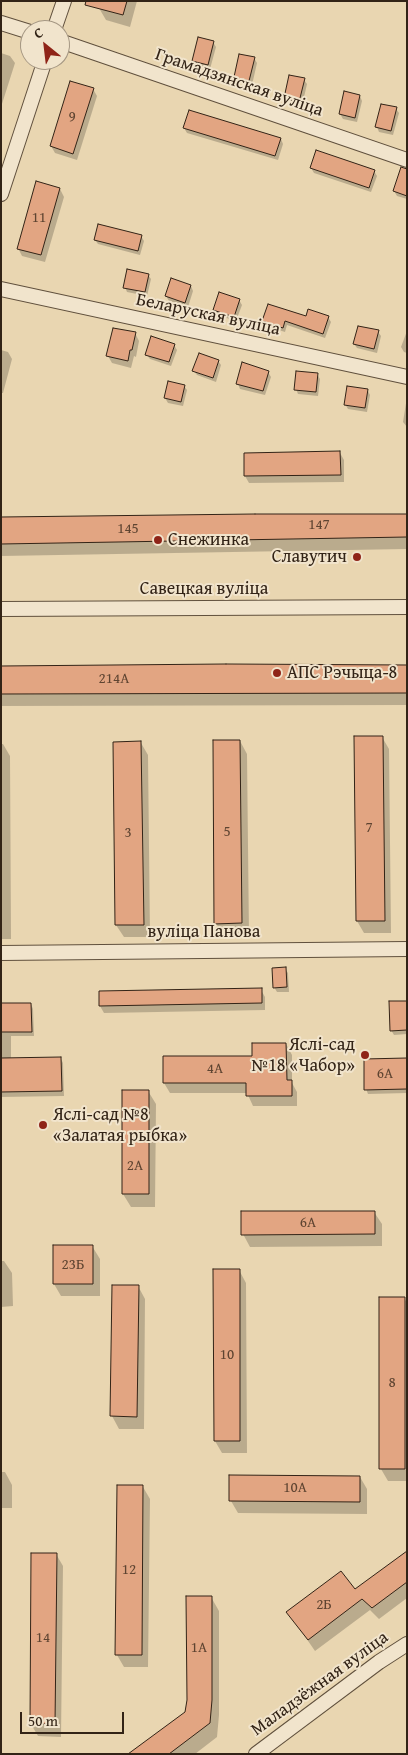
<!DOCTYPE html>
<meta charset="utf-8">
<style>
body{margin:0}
#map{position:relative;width:408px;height:1755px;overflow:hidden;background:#e9d6b1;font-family:"Gentium Book Plus",serif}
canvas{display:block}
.frame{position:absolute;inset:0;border:2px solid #322316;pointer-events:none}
.north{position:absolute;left:20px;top:20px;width:50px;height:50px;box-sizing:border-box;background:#f1e4cc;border:1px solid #a59783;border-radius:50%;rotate:331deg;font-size:14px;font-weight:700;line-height:20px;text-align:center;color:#322316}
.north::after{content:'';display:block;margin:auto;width:18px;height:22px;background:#8f2418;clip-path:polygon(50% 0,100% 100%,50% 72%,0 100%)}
.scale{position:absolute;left:20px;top:1712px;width:104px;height:22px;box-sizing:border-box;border:2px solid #322316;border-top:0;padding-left:6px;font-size:15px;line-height:18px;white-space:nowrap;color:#322316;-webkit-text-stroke:4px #f1e4cc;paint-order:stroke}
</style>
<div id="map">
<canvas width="408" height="1755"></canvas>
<div class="frame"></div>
<div class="north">С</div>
<div class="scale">50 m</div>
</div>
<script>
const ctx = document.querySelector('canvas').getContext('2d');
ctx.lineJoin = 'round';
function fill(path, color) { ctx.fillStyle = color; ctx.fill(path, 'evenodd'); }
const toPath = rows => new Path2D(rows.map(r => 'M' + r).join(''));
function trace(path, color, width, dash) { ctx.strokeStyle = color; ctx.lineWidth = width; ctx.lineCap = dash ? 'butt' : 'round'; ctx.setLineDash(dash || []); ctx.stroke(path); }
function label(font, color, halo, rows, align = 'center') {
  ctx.font = font + ' "Gentium Book Plus",serif'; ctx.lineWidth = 4; ctx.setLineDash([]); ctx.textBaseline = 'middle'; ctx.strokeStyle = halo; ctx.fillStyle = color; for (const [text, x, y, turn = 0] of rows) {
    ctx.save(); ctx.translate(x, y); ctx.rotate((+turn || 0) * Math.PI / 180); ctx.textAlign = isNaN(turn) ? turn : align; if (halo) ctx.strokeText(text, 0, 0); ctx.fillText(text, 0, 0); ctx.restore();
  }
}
fill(toPath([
 [101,1,137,1,130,27,106,20,99,8],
 [213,42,216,47,210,69,196,65,194,60],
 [1,53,10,56,15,63,1,107],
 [254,58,257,63,252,85,238,82,235,77],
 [304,80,307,84,302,106,288,103,285,98],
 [93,89,97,96,77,160,55,153,51,146],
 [360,96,362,101,357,122,343,119,340,114],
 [396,109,399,113,393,135,379,132,377,127],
 [184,128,281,139,283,144,278,160,187,133],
 [311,168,374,171,377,176,371,192,314,173],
 [407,177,407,199,397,196,394,191],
 [37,183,60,189,64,197,45,262,22,256,18,248],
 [141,236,144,241,140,255,98,244,95,240],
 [148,275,151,279,147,296,127,292,125,287],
 [191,286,193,291,188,307,169,301,166,296],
 [239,300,242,305,236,321,217,315,214,310],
 [328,317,331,322,325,338,287,325,285,332,266,326,263,321],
 [407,331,407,353,404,352,401,347],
 [378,332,381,336,377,353,357,348,354,344],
 [135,333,139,341,136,357,134,356,131,368,112,363,108,356],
 [174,345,177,350,171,366,150,359,147,355],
 [1,350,8,352,12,359,3,393,1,393],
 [218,361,221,365,216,382,197,375,194,371],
 [268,372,271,377,265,395,240,389,238,384],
 [317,374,320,379,318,396,298,394,296,389],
 [168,382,184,386,187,390,183,406,168,403,165,398],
 [368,391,370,395,367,412,348,409,345,404],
 [407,397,407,427,403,422],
 [340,453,344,460,344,482,249,483,245,476],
 [407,515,407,549,1,556,1,518],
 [1,667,407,667,407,705,1,706],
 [382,737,389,749,391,933,364,933,357,921],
 [240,741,247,754,249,936,223,936,216,923],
 [141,743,148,755,150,937,124,937,116,925],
 [1,744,3,744,10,756,11,939,1,939],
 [285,969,288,973,289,992,277,992,274,987],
 [261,990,265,997,265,1010,104,1013,100,1006],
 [407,1002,407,1034,394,1035,391,1030],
 [1,1004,31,1004,33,1009,34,1036,11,1036,11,1059,61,1059,63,1063,64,1096,1,1097],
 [286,1044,292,1055,292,1083,297,1092,297,1106,253,1106,247,1093,170,1093,164,1083,253,1057],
 [407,1059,407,1093,368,1094,366,1089],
 [148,1091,156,1104,155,1207,131,1207,123,1194,124,1092],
 [374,1212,382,1224,382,1246,250,1247,243,1234],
 [92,1246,100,1259,100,1296,61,1296,54,1284],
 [1,1261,4,1261,12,1273,13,1306,1,1307],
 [239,1270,246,1283,247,1453,222,1453,215,1441],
 [114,1286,138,1286,145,1299,144,1429,119,1429,112,1416],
 [404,1298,407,1303,407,1481,388,1481,381,1469],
 [1,1472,5,1472,12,1485,12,1508,1,1508],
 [360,1477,367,1489,367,1514,238,1513,231,1501],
 [143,1487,150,1499,148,1667,124,1667,117,1655],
 [407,1553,407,1598,379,1619,370,1610,315,1651,288,1612,355,1591],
 [56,1554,63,1566,61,1737,38,1736,31,1724],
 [211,1597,219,1611,219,1715,217,1737,195,1754,130,1754,186,1712]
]), '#0003');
const building = toPath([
 [86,1,127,1,123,15,85,5,86,1],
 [198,37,214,41,208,65,192,61,198,37],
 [239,54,255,57,249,81,234,77,239,54],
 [289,75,305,78,299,102,284,98,289,75],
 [70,81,94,88,73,154,50,146,70,81],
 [344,91,360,95,355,118,339,114,344,91],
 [381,104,397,107,391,131,375,127,381,104],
 [189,110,281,138,275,156,183,128,189,110],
 [316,150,375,170,369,188,310,168,316,150],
 [401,167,407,169,407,196,393,191,401,167],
 [36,181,60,188,41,255,17,249,36,181],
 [98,224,142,235,138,251,94,240,98,224],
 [127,269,149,274,145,292,123,288,127,269],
 [171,278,191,285,185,303,165,296,171,278],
 [219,292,240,299,234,317,213,310,219,292],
 [268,304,306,316,308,309,329,316,323,334,285,321,283,328,262,321,268,304],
 [358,326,379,330,374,349,353,344,358,326],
 [113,328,136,332,132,350,130,350,128,361,106,356,113,328],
 [151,336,175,344,169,362,145,355,151,336],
 [199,353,219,360,213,378,192,371,199,353],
 [242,362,269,371,263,391,236,384,242,362],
 [296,371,318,373,316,392,294,390,296,371],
 [168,381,185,385,181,402,164,398,168,381],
 [347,386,368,389,365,408,344,405,347,386],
 [340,451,341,475,244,476,244,453,340,451],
 [255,514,407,514,407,537,1,544,1,517,255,514],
 [226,664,407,665,407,693,1,694,1,666,226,664],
 [354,736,383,736,385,921,356,921,354,736],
 [213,740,240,740,242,923,214,924,213,740],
 [141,741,144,925,115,925,113,742,141,741],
 [286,967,287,987,273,988,272,968,286,967],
 [262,988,262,1003,99,1006,99,991,262,988],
 [389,1001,407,1001,407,1030,390,1031,389,1001],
 [1,1003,31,1003,32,1032,1,1032,1,1003],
 [252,1043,286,1043,287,1080,292,1080,292,1096,246,1096,246,1083,163,1083,163,1056,252,1056,252,1043],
 [61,1057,62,1091,1,1092,1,1058,61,1057],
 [407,1058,407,1089,364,1090,364,1059,407,1058],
 [122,1090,149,1090,149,1194,122,1194,122,1090],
 [241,1211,375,1211,375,1234,241,1235,241,1211],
 [53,1245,93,1245,93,1284,53,1284,53,1245],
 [213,1269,240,1269,240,1441,214,1441,213,1269],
 [112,1285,139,1285,137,1417,110,1416,112,1285],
 [379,1297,405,1297,405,1469,379,1469,379,1297],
 [229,1475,360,1476,360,1502,229,1501,229,1475],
 [117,1485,143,1485,142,1655,115,1655,117,1485],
 [407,1551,407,1582,372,1608,362,1599,308,1640,286,1612,341,1571,355,1589,407,1551],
 [31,1553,57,1553,55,1724,30,1724,31,1553],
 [186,1596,212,1596,212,1700,210,1723,169,1754,128,1754,185,1712,187,1700,186,1596]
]);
fill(building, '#e2a582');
trace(building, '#322316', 1);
const minor = toPath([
 [1,23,30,32],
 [54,30,64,1],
 [60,41,407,160],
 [1,194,45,60],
 [1,289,407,377],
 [1,609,407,607],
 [1,953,407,949],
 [256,1754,379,1662,407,1644]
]);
trace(minor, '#60503d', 16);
trace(minor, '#f1e4cc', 14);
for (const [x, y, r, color] of [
 [158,540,5,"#8f2418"],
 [357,557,5,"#8f2418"],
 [277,673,5,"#8f2418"],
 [365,1055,5,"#8f2418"],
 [43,1125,5,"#8f2418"]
]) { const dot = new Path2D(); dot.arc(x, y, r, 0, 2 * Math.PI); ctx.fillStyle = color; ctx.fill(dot); trace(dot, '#f1e4cc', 2); }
label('15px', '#5e4431', null, [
 ["9",72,117],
 ["11",39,218],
 ["147",319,525],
 ["145",128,529],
 ["214А",114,679],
 ["7",369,828],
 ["5",227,832],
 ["3",128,833],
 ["4А",215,1069],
 ["6А",385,1074],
 ["2А",135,1166],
 ["6А",308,1223],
 ["23Б",73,1265],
 ["10",227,1355],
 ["8",392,1383],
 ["10А",295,1488],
 ["12",129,1570],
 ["2Б",324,1605],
 ["14",43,1638],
 ["1А",199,1648]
]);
label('18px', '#322316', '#f1e4cc', [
 ["Грамадзянская вуліца",239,83,19],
 ["Беларуская вуліца",208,315,12],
 ["Савецкая вуліца",204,589],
 ["вуліца Панова",204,932],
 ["Маладзёжная вуліца",320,1684,-36]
]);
label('18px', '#322316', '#f1e4cc', [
 ["Снежинка",168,540],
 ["Славутич",347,557,"right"],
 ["АПС Рэчыца-8",287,673],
 ["Яслі-сад",355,1045,"right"],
 ["№18 «Чабор»",355,1066,"right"],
 ["Яслі-сад №8",53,1115],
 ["«Залатая рыбка»",53,1136]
], 'left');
</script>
